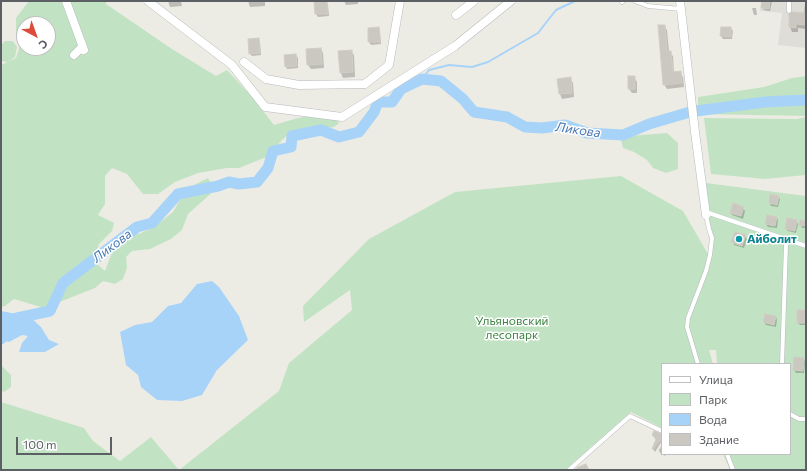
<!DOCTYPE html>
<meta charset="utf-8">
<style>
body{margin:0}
#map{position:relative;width:807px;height:471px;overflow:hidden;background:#edece4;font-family:Commissioner,sans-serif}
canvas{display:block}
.frame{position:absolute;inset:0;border:2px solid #5c5f63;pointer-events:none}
.legend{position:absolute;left:661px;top:363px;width:130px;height:92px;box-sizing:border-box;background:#fff;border:1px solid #bebfc1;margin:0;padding:5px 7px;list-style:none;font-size:12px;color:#5c5f63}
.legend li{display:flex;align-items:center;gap:8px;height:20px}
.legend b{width:20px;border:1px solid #bebfc1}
.north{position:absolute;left:16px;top:16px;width:40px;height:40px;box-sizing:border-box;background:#fff;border:1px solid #bebfc1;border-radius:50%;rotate:139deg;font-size:11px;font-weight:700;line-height:16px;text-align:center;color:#5c5f63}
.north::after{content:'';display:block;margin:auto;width:14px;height:18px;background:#dd4c3a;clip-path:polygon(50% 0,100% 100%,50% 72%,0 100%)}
.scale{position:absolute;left:16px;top:437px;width:96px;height:18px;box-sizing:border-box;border:2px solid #5c5f63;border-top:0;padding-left:5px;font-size:12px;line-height:14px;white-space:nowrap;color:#5c5f63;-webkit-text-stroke:3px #fff;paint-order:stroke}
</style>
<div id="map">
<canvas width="807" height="471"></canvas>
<div class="frame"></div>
<ul class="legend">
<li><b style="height:5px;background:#fff"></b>Улица</li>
<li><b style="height:11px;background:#c2e3c3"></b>Парк</li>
<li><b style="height:11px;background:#a8d3f9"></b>Вода</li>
<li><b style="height:11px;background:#cbc8c2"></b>Здание</li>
</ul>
<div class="north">С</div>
<div class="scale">100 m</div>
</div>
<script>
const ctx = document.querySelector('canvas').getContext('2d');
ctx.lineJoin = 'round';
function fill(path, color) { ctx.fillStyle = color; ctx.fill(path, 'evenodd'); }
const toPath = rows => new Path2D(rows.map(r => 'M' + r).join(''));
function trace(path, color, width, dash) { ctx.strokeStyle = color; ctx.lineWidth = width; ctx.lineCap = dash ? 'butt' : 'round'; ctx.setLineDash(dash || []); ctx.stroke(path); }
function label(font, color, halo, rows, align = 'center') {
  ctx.font = font + ' Commissioner,sans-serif'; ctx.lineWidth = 3; ctx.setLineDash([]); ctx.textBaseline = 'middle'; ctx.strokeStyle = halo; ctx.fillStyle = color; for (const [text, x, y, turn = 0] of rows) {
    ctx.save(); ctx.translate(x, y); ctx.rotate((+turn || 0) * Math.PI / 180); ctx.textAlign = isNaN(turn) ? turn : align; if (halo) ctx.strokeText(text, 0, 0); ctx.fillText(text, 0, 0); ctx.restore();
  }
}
fill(toPath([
 [761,1,806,1,806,48,778,45,782,13,760,11]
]), '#dfddd8');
fill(toPath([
 [29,1,106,1,106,4,172,49,216,76,227,70,253,98,274,125,298,118,311,116,336,119,339,123,334,127,315,130,300,129,290,133,282,140,269,156,239,168,227,168,198,173,175,182,158,194,143,194,127,174,112,168,105,176,105,204,98,215,114,223,112,231,99,244,94,261,105,271,114,247,129,227,139,234,154,227,173,212,180,200,192,186,208,178,215,190,188,214,182,230,171,239,150,249,132,251,126,257,127,268,123,279,115,284,103,281,95,288,44,308,14,299,5,306,1,307,1,65,16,58,20,45,16,30,16,18],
 [24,24,48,24,48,48,24,48],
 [5,41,13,41,17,47,15,57,8,62,1,61,1,45],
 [806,76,806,116,698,114,698,97,764,87,792,78],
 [806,117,806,175,765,179,711,174,704,118,797,119],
 [667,133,678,143,678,169,666,173,653,168,647,160,634,152,623,148,621,140,629,136],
 [621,176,683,211,708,254,712,255,706,183,806,196,806,470,730,470,723,454,790,454,790,364,717,364,716,350,709,350,713,364,662,364,662,428,631,412,565,470,1,470,1,402,84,428,93,441,120,461,151,437,179,470,279,391,289,363,352,310,350,290,304,322,303,306,369,239,455,192],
 [1,365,11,375,11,387,4,392,1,390]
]), '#c2e3c3');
fill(toPath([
 [212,281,219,287,239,316,248,340,217,370,202,395,182,401,157,400,141,387,138,375,126,365,120,332,135,325,152,322,168,306,181,303,197,284],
 [1,311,17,314,26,313,41,327,49,340,59,344,45,352,19,352,22,343,28,336,22,335,9,342,1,340]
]), '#a8d3f9');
fill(toPath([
 [168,1,181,1,182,6,170,7],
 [223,1,238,1,224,2],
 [248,1,265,1,265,6,250,7],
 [315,1,324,1,324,3,326,2,328,5,329,16,318,17,316,14],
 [344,1,358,1,358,4,346,5],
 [763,1,772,1,770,11,764,10,762,7],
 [805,4,806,4,806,29,798,28,798,32,792,32,790,27,804,14],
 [752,8,756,8,757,15,754,15],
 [664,26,667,30,669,52,673,56,674,73,680,72,683,77,684,87,667,89,664,84],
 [379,28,380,31,381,44,371,45,369,42,369,29],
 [731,28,733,31,732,39,723,39,721,36],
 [258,39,260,42,261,55,252,56,250,54],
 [321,49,323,53,324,68,311,69,308,65],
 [351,51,354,55,355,77,343,78,341,73,339,52],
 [296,55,298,58,298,68,287,69,286,66],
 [634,77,637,82,637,93,632,93,629,89],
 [570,78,573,83,574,97,562,99,560,94,558,80],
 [778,196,780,199,778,207,771,206,770,203],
 [743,208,745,211,743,219,732,215,731,213],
 [776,217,778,220,777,228,768,227,766,224],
 [796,221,798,224,796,233,788,231,786,229],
 [806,222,806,228,802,228,801,225],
 [745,236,747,239,744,248,734,245,733,242],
 [806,311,806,325,800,325,798,323],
 [776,317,777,320,776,327,766,325,764,322],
 [803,359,805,361,804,373,796,373,794,370],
 [653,435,662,436,662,441,655,452,653,449,656,440],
 [662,445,662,454,666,454,665,456,660,453,659,450]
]), '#0003');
trace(toPath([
 [422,79,429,70,449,65,472,67,488,62,538,33,556,10,575,1]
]), '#a8d3f9', 2);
trace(toPath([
 [696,111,765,102,806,100],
 [1,339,17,318,50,311,63,283,137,227,152,223,178,194,218,186,229,182,239,184,257,182,268,168,273,151,291,147,292,136,321,130,339,137,359,132,374,112,378,102,392,102,401,89,422,79,441,81,463,99,474,112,507,117,525,127,542,128,565,125,587,133,623,135,649,124,690,112]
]), '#a8d3f9', 11);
const building = toPath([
 [327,1,328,14,315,14,314,2,327,1],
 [762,1,770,1,769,9,761,8,762,1],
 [792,12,806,13,806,25,796,24,796,28,789,27,789,14,792,12],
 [658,25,665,25,667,51,671,51,673,72,681,71,682,83,663,85,658,25],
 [379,27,380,42,368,42,368,28,379,27],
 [721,27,731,27,731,37,720,36,721,27],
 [259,38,260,53,249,54,248,39,259,38],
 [321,48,322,64,307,65,306,49,321,48],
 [352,50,353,72,340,73,338,51,352,50],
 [296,54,297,66,285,67,284,55,296,54],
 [628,76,635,76,635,89,628,89,628,76],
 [571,77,572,93,559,94,557,79,571,77],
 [770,194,779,196,777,205,769,203,770,194],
 [733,203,744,207,741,216,730,213,733,203],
 [767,215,777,217,775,226,765,224,767,215],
 [787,218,797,220,795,231,785,229,787,218],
 [800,220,806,221,806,226,799,225,800,220],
 [735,232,746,235,742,246,731,242,735,232],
 [797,310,806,310,806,323,797,323,797,310],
 [765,314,776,316,774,325,763,322,765,314],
 [794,357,804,358,803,371,793,370,794,357],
 [654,431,662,434,662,438,653,449,652,449,656,439,652,435,654,431],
 [586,464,589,470,574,470,578,467,586,464]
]);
fill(building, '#cbc8c2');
trace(building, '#d2cdc2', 1);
const lane = toPath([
 [635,1,648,6,681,9],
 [622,2,623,1],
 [789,11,789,1],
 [706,212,806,246],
 [698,364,687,327,688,318,706,271,710,255,712,238,709,229,706,215],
 [782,364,786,245,784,238],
 [790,414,799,419,806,419],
 [727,454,733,470],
 [569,470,630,416,662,431]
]);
const street = toPath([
 [66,1,84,50],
 [148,1,232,65,265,107,342,117,455,46,511,1],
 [680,1,695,132,706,215],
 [456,15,474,1],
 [74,55,82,47],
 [244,62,266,79,299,85,365,84,389,65,400,1]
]);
trace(lane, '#b6b9bd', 5);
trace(street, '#b6b9bd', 9);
trace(lane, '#fff', 4);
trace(street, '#fff', 8);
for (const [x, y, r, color] of [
 [739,239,4,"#0f9aa8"]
]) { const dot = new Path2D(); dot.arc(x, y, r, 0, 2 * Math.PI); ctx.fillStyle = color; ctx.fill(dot); trace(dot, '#fff', 1.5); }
label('bold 12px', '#0d838f', '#fff', [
 ["Айболит",747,239]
], 'left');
label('12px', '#3b8341', '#fff', [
 ["Ульяновский",512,321],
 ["лесопарк",512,335]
]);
label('italic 13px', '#4979b2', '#fff', [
 ["Ликова",578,130,8],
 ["Ликова",112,246,-37]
]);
</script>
